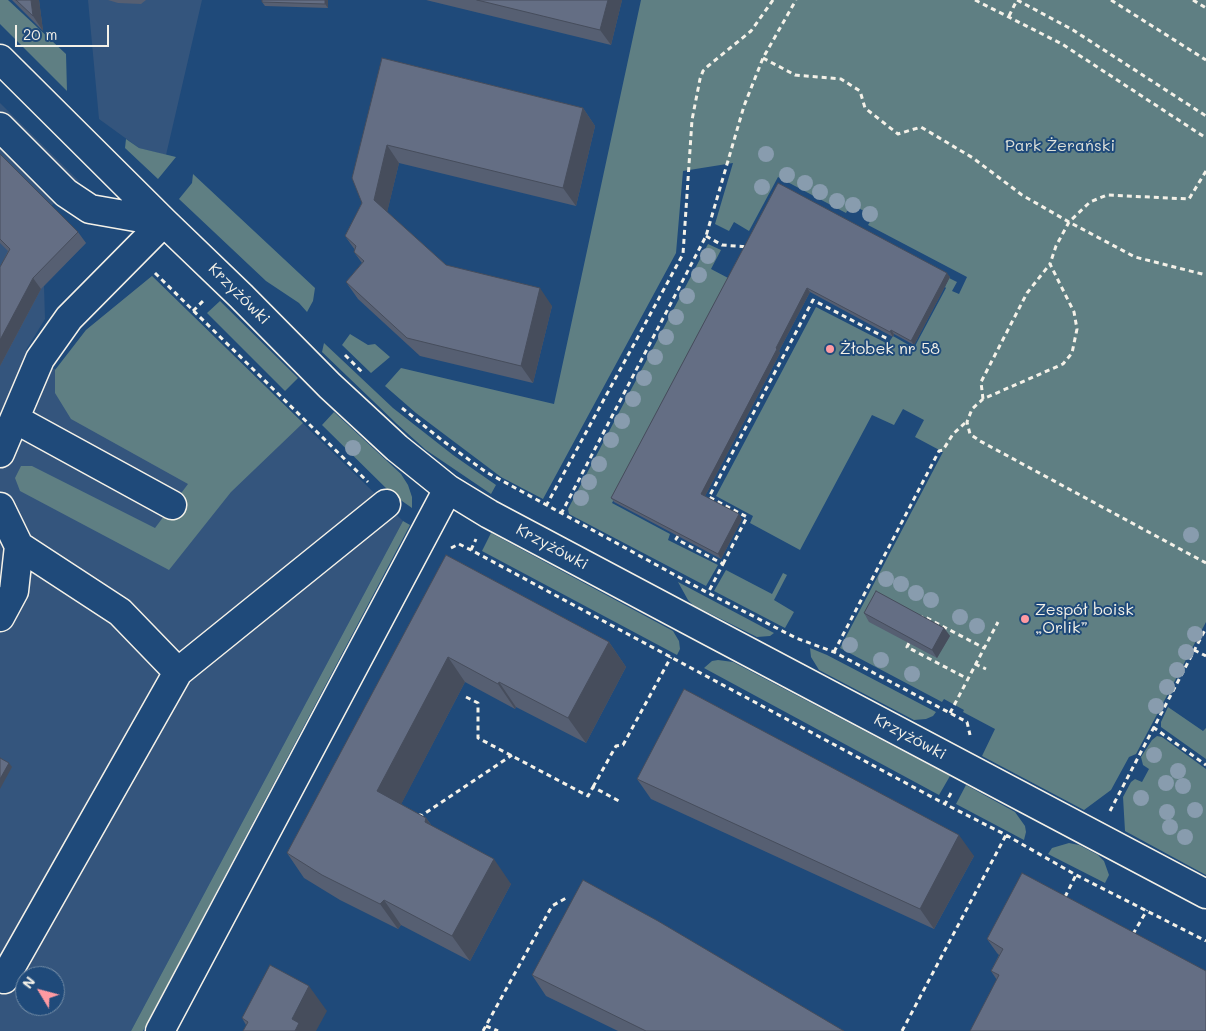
<!DOCTYPE html>
<meta charset="utf-8">
<style>
body{margin:0}
#map{position:relative;width:1206px;height:1031px;overflow:hidden;background:#1f4a7a;font-family:Mali,sans-serif}
canvas{display:block}
.north{position:absolute;left:15px;top:966px;width:50px;height:50px;box-sizing:border-box;background:#1f4a7a;border:1px solid #748da6;border-radius:50%;rotate:307deg;font-size:14px;font-weight:700;line-height:20px;text-align:center;color:#f4f1e8}
.north::after{content:'';display:block;margin:auto;width:18px;height:22px;background:#ff9aa2;clip-path:polygon(50% 0,100% 100%,50% 72%,0 100%)}
.scale{position:absolute;left:15px;top:25px;width:94px;height:22px;box-sizing:border-box;border:2px solid #f4f1e8;border-top:0;padding-left:6px;font-size:15px;line-height:18px;white-space:nowrap;color:#f4f1e8;-webkit-text-stroke:4px #1f4a7a;paint-order:stroke}
</style>
<div id="map">
<canvas width="1206" height="1031"></canvas>
<div class="north">N</div>
<div class="scale">20 m</div>
</div>
<script>
const ctx = document.querySelector('canvas').getContext('2d');
ctx.lineJoin = 'round';
function fill(path, color) { ctx.fillStyle = color; ctx.fill(path, 'evenodd'); }
const toPath = rows => new Path2D(rows.map(r => 'M' + r).join(''));
function trace(path, color, width, dash) { ctx.strokeStyle = color; ctx.lineWidth = width; ctx.lineCap = dash ? 'butt' : 'round'; ctx.setLineDash(dash || []); ctx.stroke(path); }
function label(font, color, halo, rows, align = 'center') {
  ctx.font = font + ' Mali,sans-serif'; ctx.lineWidth = 4; ctx.setLineDash([]); ctx.textBaseline = 'middle'; ctx.strokeStyle = halo; ctx.fillStyle = color; for (const [text, x, y, turn = 0] of rows) {
    ctx.save(); ctx.translate(x, y); ctx.rotate((+turn || 0) * Math.PI / 180); ctx.textAlign = isNaN(turn) ? turn : align; if (halo) ctx.strokeText(text, 0, 0); ctx.fillText(text, 0, 0); ctx.restore();
  }
}
fill(toPath([
 [88,0,202,0,166,155,139,148,99,119],
 [0,103,79,181,50,207,86,243,44,286,45,319,26,350,56,370,86,330,152,276,403,521,131,1031,0,1031],
 [25,976,55,976,55,1006,25,1006]
]), '#34557d');
fill(toPath([
 [0,0,8,0,66,54,67,91,0,24],
 [641,0,1206,0,1206,622,1136,754,1129,757,1111,790,1084,810,982,756,995,729,963,712,964,710,944,699,942,702,840,648,943,452,915,437,924,420,903,409,894,425,872,415,800,550,750,523,753,516,716,496,816,307,888,344,893,336,914,348,946,288,945,287,949,278,957,282,952,291,959,294,967,277,868,225,873,216,851,204,846,213,778,177,749,231,734,222,729,231,715,224,733,163,683,171,676,253,543,499,501,477,416,413,385,386,401,368,554,404],
 [126,139,139,148,176,157,158,179,125,148],
 [193,174,315,288,313,301,307,312,299,303,266,281,179,199,192,183],
 [708,244,721,250,711,269,730,279,612,503,670,534,668,540,718,565,706,586,569,514,568,509],
 [152,276,303,423,231,492,169,570,20,491,15,478,21,466,32,466,155,528,188,484,71,419,55,393,55,370,86,330],
 [220,301,298,378,285,391,207,313],
 [350,334,368,345,375,344,390,357,371,373,342,345],
 [324,343,393,408,453,455,496,485,491,494,426,450,397,424,322,352],
 [334,412,401,474,408,485,412,497,412,508,392,494,322,425],
 [403,521,410,525,143,1031,131,1031],
 [491,533,673,631,679,641,680,649,677,655,482,551],
 [726,570,772,594,783,573,787,575,774,600,794,612,785,628,714,591],
 [678,582,774,633,770,636,757,637,693,605,688,600],
 [810,648,827,655,936,712,933,716,926,719,914,720,819,670,811,657],
 [718,660,733,662,950,776,939,795,704,668,712,661],
 [1168,707,1203,731,1206,728,1206,759,1161,727,1161,722],
 [1157,736,1162,737,1206,769,1206,875,1125,831,1123,797,1131,782,1135,779,1142,782,1149,769,1143,765,1141,757,1152,740],
 [966,785,1015,812,1025,826,1026,832,1024,840,956,804],
 [1069,843,1079,845,1098,855,1104,861,1109,875,1105,883,1048,854,1052,848]
]), '#5f7f83');
const minor = toPath([
 [0,59,164,222,241,296,330,386,397,448,448,489,489,514,711,632,1206,894],
 [0,127,66,193,90,209,164,222],
 [15,419,172,505],
 [0,453,40,359,69,318,164,222],
 [0,507,19,546,14,591,0,617],
 [19,546,120,612,178,672],
 [4,979,178,672,386,504],
 [160,1031,448,489]
]);
trace(minor, '#f4f1e8', 31);
trace(toPath([
 [975,0,1062,44,1206,138],
 [1111,0,1206,60],
 [1193,0,1206,8],
 [1009,16,1017,0,1073,30,1206,116],
 [763,58,795,75,841,79,860,91,865,108,898,134,921,127,973,158,1022,195,1069,222,1135,257,1206,275],
 [1206,171,1189,199,1107,195,1090,202,1069,222,1056,246,1050,264,1074,312,1077,329,1072,353,1063,364,983,399,972,409,967,422,970,434,980,441,1206,563],
 [706,236,722,245,748,247],
 [155,273,368,482],
 [193,311,203,301],
 [345,355,362,372],
 [983,399,981,382,1027,293,1050,264],
 [402,408,443,441,486,472,708,593,796,638,834,652,950,713,967,722,970,735],
 [546,506,683,254,692,120,700,79,703,71,708,66,751,31,773,0],
 [561,514,706,236,744,106,763,58,796,0],
 [678,536,676,539,723,564,708,593],
 [451,548,459,544,471,550,945,804],
 [471,550,476,539],
 [723,564,747,517,709,497,813,300,888,339],
 [920,620,923,616,984,648],
 [909,643,907,647,968,679],
 [1194,650,1206,656],
 [834,652,939,451,943,450,953,434,966,422],
 [975,664,986,669],
 [466,697,478,703,478,738,588,796,593,787,619,801],
 [950,713,998,622],
 [1153,727,1206,765],
 [593,787,616,746,623,745,671,657],
 [951,793,945,804,1006,835,1076,875,1206,941],
 [1110,811,1206,628],
 [419,814,421,816,512,755],
 [1065,897,1076,875],
 [1133,934,1147,910],
 [486,1026,498,1031],
 [483,1031,552,906,566,898],
 [902,1031,1006,835]
]), '#f4f1e8', 3, [5, 4]);
trace(minor, '#1f4a7a', 28);
ctx.fillStyle = '#889cae';
for (const [x, y] of [
 [766,154],
 [787,175],
 [805,183],
 [762,187],
 [820,192],
 [837,201],
 [853,205],
 [870,214],
 [708,256],
 [699,275],
 [687,296],
 [676,317],
 [666,337],
 [655,357],
 [644,378],
 [633,399],
 [622,421],
 [611,440],
 [353,448],
 [599,464],
 [589,482],
 [581,498],
 [1191,535],
 [886,579],
 [901,584],
 [916,593],
 [931,600],
 [960,617],
 [977,626],
 [1195,634],
 [850,645],
 [1186,652],
 [881,660],
 [1177,670],
 [912,674],
 [1167,687],
 [1156,706],
 [1154,755],
 [1178,771],
 [1166,783],
 [1183,786],
 [1141,798],
 [1195,810],
 [1167,812],
 [1170,827],
 [1185,837]
]) { ctx.beginPath(); ctx.arc(x, y, 8, 0, 2 * Math.PI); ctx.fill(); }
fill(toPath([
 [12,0,39,0,43,31],
 [108,0,146,0,141,4,118,3],
 [262,0,328,0,328,8,265,6,262,2],
 [426,0,622,0,611,45],
 [382,58,583,108,595,126,576,206,399,163,387,212,446,265,552,306,533,383,420,356,358,299,346,282,362,263,354,252,355,250,345,236,362,203],
 [0,154,78,232,86,243,41,289,0,366,0,267,8,251,0,243],
 [778,183,950,277,914,345,894,334,893,337,810,292,779,351,780,353,705,496,742,519,721,559,614,502,611,498],
 [446,555,609,642,626,667,586,743,516,707,515,709,465,682,401,804,426,818,432,826,511,884,470,961,401,925,398,929,340,900,304,878,287,853],
 [864,613,944,628,950,636,937,658,869,622],
 [637,779,974,856,934,929,651,799],
 [987,939,1206,971,997,980,991,971,999,955,997,953],
 [532,975,844,1031,618,1031,546,996],
 [327,1011,246,1025,242,1018]
]), '#565f72');
fill(toPath([
 [31,0,39,0,43,31,33,16],
 [325,0,328,0,328,8,325,4],
 [608,0,622,0,611,45,600,30],
 [583,108,595,126,576,206,563,188],
 [387,145,399,163,386,217,374,200],
 [947,273,950,277,914,345,911,341],
 [33,278,41,289,0,366,0,340],
 [540,288,552,306,533,383,521,366],
 [807,288,810,292,779,351,780,353,704,498,701,494,776,348],
 [891,330,894,334,893,337,890,332],
 [739,514,742,519,721,559,718,554],
 [944,628,950,636,937,658,932,650],
 [609,642,626,667,586,743,568,718],
 [448,657,465,682,395,816,377,791],
 [499,682,516,707,515,709,498,684],
 [9,763,12,767,0,789,0,779],
 [426,818,444,843,425,822],
 [959,835,974,856,934,929,920,909],
 [494,859,511,884,470,961,452,936],
 [384,900,401,925,398,929,380,904],
 [309,986,327,1011,316,1031,295,1031,292,1019]
]), '#464d5c');
const building = toPath([
 [16,0,31,0,33,16,16,0],
 [262,0,325,0,325,4,262,2,262,0],
 [477,0,608,0,600,30,477,0],
 [382,58,583,108,563,188,387,145,374,200,446,265,540,288,521,366,407,338,346,282,364,261,354,252,356,246,345,236,362,203,352,178,382,58],
 [0,154,78,232,33,278,0,340,0,267,10,249,0,239,0,154],
 [778,183,947,273,911,341,891,330,890,332,807,288,776,348,777,349,701,494,739,514,718,554,611,498,778,183],
 [446,555,609,642,568,718,499,682,498,684,448,657,377,791,426,818,425,822,494,859,452,936,384,900,380,904,322,875,287,853,446,555],
 [876,591,944,628,932,650,864,613,876,591],
 [684,689,959,835,920,909,637,779,684,689],
 [0,758,9,763,0,779,0,758],
 [1022,873,1206,971,1206,1031,970,1031,999,975,991,971,1003,949,987,939,1022,873],
 [583,880,658,921,844,1031,646,1031,532,975,583,880],
 [270,965,309,986,292,1019,299,1023,295,1031,243,1031,248,1022,242,1018,270,965]
]);
fill(building, '#646e84');
trace(building, '#464d5c', 1);
for (const [x, y, r, color] of [
 [830,349,5,"#ff9aa2"],
 [1025,619,5,"#ff9aa2"]
]) { const dot = new Path2D(); dot.arc(x, y, r, 0, 2 * Math.PI); ctx.fillStyle = color; ctx.fill(dot); trace(dot, '#1f4a7a', 2); }
label('16px', '#dee0d9', '#1f4a7a', [
 ["Park Żerański",1060,146]
]);
label('16px', '#f4f1e8', '#1f4a7a', [
 ["Krzyżówki",239,294,45],
 ["Krzyżówki",552,547,28],
 ["Krzyżówki",910,737,28]
]);
label('16px', '#f4f1e8', '#1f4a7a', [
 ["Żłobek nr 58",840,349],
 ["Zespół boisk",1035,610],
 ["„Orlik”",1035,628]
], 'left');
</script>
